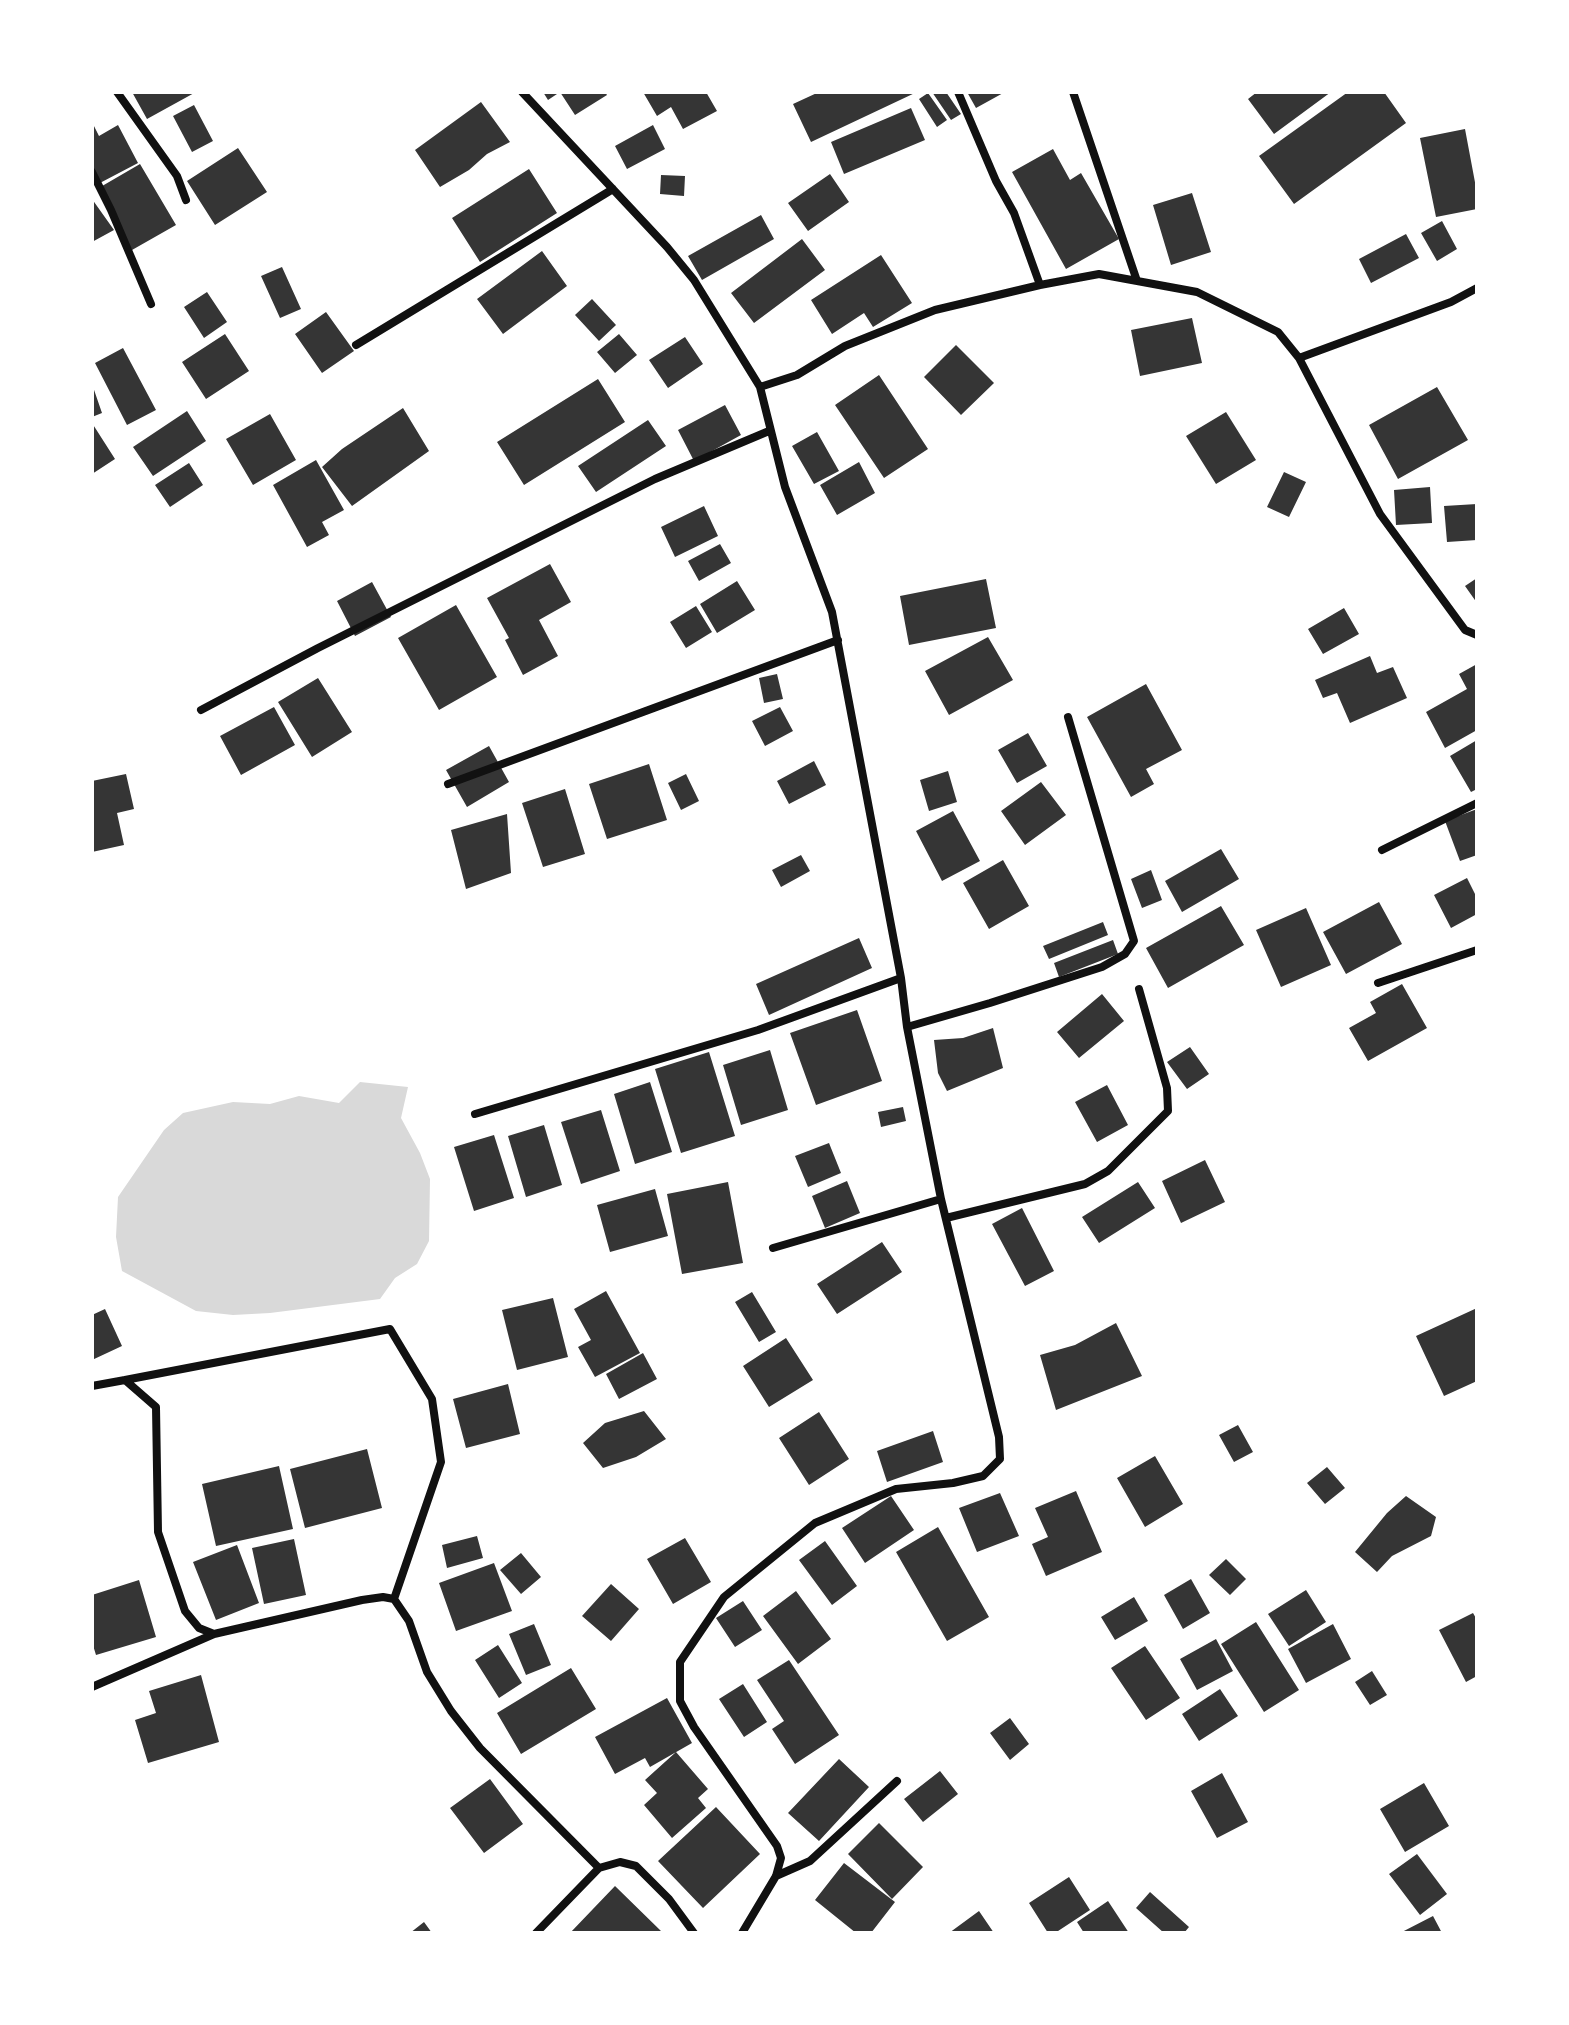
<!DOCTYPE html>
<style>
body{margin:0}
#map{position:relative;width:1569px;height:2025px;overflow:hidden;background:#fff;font-family:"Exo 2",sans-serif}
canvas{display:block}
.frame{position:absolute;inset:0;border:94px solid #fff;pointer-events:none}
</style>
<div id="map">
<canvas width="1569" height="2025"></canvas>
<div class="frame"></div>
</div>
<script>
const ctx = document.querySelector('canvas').getContext('2d');
ctx.lineJoin = 'round';
function fill(path, color) { ctx.fillStyle = color; ctx.fill(path, 'evenodd'); }
const toPath = rows => new Path2D(rows.map(r => 'M' + r).join(''));
function trace(path, color, width, dash) { ctx.strokeStyle = color; ctx.lineWidth = width; ctx.lineCap = dash ? 'butt' : 'round'; ctx.setLineDash(dash || []); ctx.stroke(path); }
fill(toPath([
 [360,1082,408,1087,401,1118,420,1153,430,1179,429,1241,417,1264,395,1278,380,1299,270,1313,233,1315,196,1311,122,1271,116,1237,118,1197,164,1130,183,1113,233,1102,270,1104,299,1096,339,1103]
]), '#d9d9d9');
fill(toPath([
 [132,92,196,92,147,119],
 [543,92,605,92,607,95,575,115,560,92,548,100],
 [643,92,706,92,717,111,683,129,671,107,657,116],
 [819,92,917,92,811,142,793,104],
 [932,92,946,92,961,114,951,120],
 [967,92,1005,92,976,108],
 [1257,92,1331,92,1274,134,1248,99],
 [1348,92,1384,92,1406,123,1294,204,1259,156],
 [928,93,947,120,937,127,919,99],
 [481,102,510,142,487,154,469,170,440,187,415,150],
 [194,105,213,141,192,152,173,116],
 [911,108,925,140,844,174,831,142],
 [92,122,99,136,118,125,138,163,98,184,92,172],
 [653,125,665,149,627,169,615,146],
 [1465,129,1477,193,1477,209,1436,217,1420,138],
 [238,148,267,192,215,225,187,181],
 [1053,149,1070,180,1081,173,1119,239,1066,269,1012,172],
 [140,164,176,225,132,250,97,189],
 [529,169,557,213,480,262,452,218],
 [830,174,849,202,808,231,788,203],
 [661,175,685,176,684,196,660,194],
 [1192,193,1211,252,1171,265,1153,205],
 [92,199,114,230,92,242],
 [761,215,774,239,702,280,688,256],
 [1442,221,1457,249,1437,261,1421,233],
 [1406,234,1419,258,1371,283,1359,259],
 [802,239,825,270,754,323,731,293],
 [542,251,567,286,503,334,477,299],
 [881,255,912,303,873,327,864,313,832,334,811,300],
 [282,267,301,309,280,318,261,276],
 [207,292,227,322,204,338,184,307],
 [592,299,616,325,599,341,575,315],
 [326,312,354,351,322,373,295,334],
 [1192,318,1202,363,1140,376,1131,330],
 [225,334,249,371,206,399,182,362],
 [619,334,637,355,615,373,597,352],
 [685,337,703,364,668,388,649,360],
 [956,345,994,383,961,415,924,377],
 [123,348,156,410,127,425,95,363],
 [879,375,928,449,884,478,835,405],
 [598,379,625,422,524,485,497,442],
 [92,384,102,413,92,417],
 [1437,387,1468,440,1398,479,1369,425],
 [725,405,741,435,694,461,678,430],
 [403,408,429,451,352,506,322,467,342,449],
 [187,411,206,441,153,476,133,447],
 [1226,412,1256,460,1216,484,1186,436],
 [270,414,296,460,253,485,226,439],
 [648,420,666,446,596,492,578,466],
 [92,423,115,459,92,474],
 [817,432,839,471,814,484,792,446],
 [316,460,344,510,322,522,329,535,307,547,273,485],
 [859,462,875,493,837,515,820,485],
 [189,463,203,485,170,507,155,485],
 [1284,472,1306,482,1289,517,1267,507],
 [1430,487,1432,523,1396,525,1394,490],
 [1477,504,1477,540,1447,542,1444,506],
 [704,506,718,536,675,557,661,527],
 [720,544,731,563,699,581,688,561],
 [550,564,571,602,539,620,558,656,523,675,505,640,509,638,487,598],
 [1477,578,1477,603,1465,586],
 [986,579,996,628,909,645,900,596],
 [737,581,755,610,717,633,700,604],
 [372,582,391,617,355,636,337,601],
 [456,605,497,677,439,710,398,638],
 [696,606,712,632,686,648,670,622],
 [1344,608,1359,634,1323,654,1308,629],
 [988,637,1013,680,949,715,925,671],
 [1370,656,1377,673,1393,667,1407,698,1350,723,1337,693,1323,698,1315,680],
 [1477,664,1477,730,1445,748,1426,712,1467,689,1459,674],
 [777,674,783,699,764,703,759,678],
 [318,678,352,732,312,757,278,702],
 [1146,684,1182,750,1146,769,1154,784,1131,797,1087,717],
 [274,707,295,745,241,775,220,736],
 [780,707,793,731,765,746,752,721],
 [1028,733,1047,766,1017,783,998,750],
 [1477,740,1477,789,1471,792,1450,756],
 [489,746,509,782,467,807,446,770],
 [814,761,826,785,789,804,777,781],
 [649,764,667,820,607,839,589,784],
 [948,771,957,802,929,811,920,780],
 [126,774,134,809,117,813,124,845,92,852,92,781],
 [686,774,699,801,681,810,668,783],
 [1041,782,1066,815,1025,845,1001,811],
 [565,789,585,854,543,867,522,803],
 [1477,809,1477,855,1460,861,1445,821],
 [953,811,980,861,942,881,916,831],
 [507,814,511,873,466,889,451,830],
 [1221,849,1239,879,1182,912,1165,881],
 [801,855,810,871,781,887,772,870],
 [1003,860,1029,906,989,929,963,883],
 [1151,870,1162,900,1142,908,1131,879],
 [1467,878,1477,898,1477,914,1451,928,1434,895],
 [1379,902,1402,944,1346,974,1323,932],
 [1221,906,1244,945,1168,988,1146,948],
 [1306,908,1331,965,1281,987,1256,930],
 [1103,922,1108,935,1049,959,1043,946],
 [859,938,872,968,769,1015,756,984],
 [1113,940,1118,954,1059,977,1054,963],
 [1402,984,1427,1028,1368,1061,1349,1028,1376,1013,1370,1002],
 [1102,994,1124,1021,1079,1058,1057,1032],
 [857,1010,882,1081,816,1105,790,1033],
 [993,1028,1003,1068,947,1091,938,1073,934,1040,963,1038],
 [1190,1047,1209,1074,1187,1089,1167,1062],
 [770,1050,788,1110,741,1125,723,1065],
 [709,1052,735,1136,681,1153,655,1069],
 [650,1082,672,1152,635,1164,614,1094],
 [1107,1085,1128,1125,1097,1142,1075,1102],
 [903,1107,906,1121,881,1127,878,1112],
 [601,1110,620,1171,581,1184,561,1122],
 [544,1125,562,1185,526,1197,508,1136],
 [494,1135,514,1198,474,1211,454,1147],
 [829,1143,841,1173,808,1187,795,1156],
 [1205,1160,1225,1202,1181,1223,1162,1181],
 [847,1181,860,1213,825,1228,812,1196],
 [728,1182,743,1263,682,1274,667,1194],
 [1138,1182,1155,1208,1099,1243,1082,1217],
 [655,1189,668,1236,610,1252,597,1205],
 [1022,1208,1054,1271,1025,1286,992,1224],
 [882,1242,902,1272,837,1314,817,1284],
 [606,1291,640,1353,595,1377,578,1347,591,1340,574,1309],
 [752,1292,776,1332,759,1342,735,1302],
 [553,1298,568,1357,517,1370,502,1310],
 [1477,1308,1477,1381,1444,1396,1416,1336],
 [105,1309,122,1346,92,1360,92,1315],
 [1116,1323,1142,1376,1056,1410,1040,1355,1075,1345],
 [786,1338,813,1380,769,1407,743,1366],
 [643,1353,657,1379,619,1399,606,1374],
 [508,1384,520,1434,466,1448,453,1399],
 [644,1411,666,1439,636,1457,603,1468,583,1443,605,1423],
 [819,1412,849,1459,809,1485,779,1438],
 [1238,1425,1253,1452,1234,1462,1219,1435],
 [933,1431,943,1462,887,1482,877,1451],
 [367,1449,382,1508,305,1528,290,1469],
 [1155,1456,1183,1504,1145,1527,1117,1478],
 [279,1466,293,1529,216,1546,202,1484],
 [1327,1467,1345,1488,1325,1504,1307,1483],
 [1076,1491,1102,1552,1046,1576,1032,1544,1048,1537,1035,1508],
 [1000,1493,1019,1536,977,1552,959,1508],
 [891,1496,914,1530,865,1563,842,1528],
 [1406,1496,1436,1517,1431,1536,1392,1556,1377,1572,1355,1552,1387,1513],
 [938,1527,989,1617,947,1641,896,1552],
 [477,1536,483,1558,447,1568,442,1545],
 [685,1538,711,1582,673,1604,647,1559],
 [294,1539,306,1595,264,1604,252,1548],
 [825,1541,857,1586,832,1605,799,1560],
 [237,1545,259,1603,216,1620,193,1562],
 [521,1553,541,1577,521,1594,500,1570],
 [1226,1559,1246,1579,1230,1595,1209,1575],
 [494,1563,512,1611,456,1631,439,1583],
 [1191,1579,1210,1613,1183,1629,1164,1595],
 [139,1580,156,1637,96,1655,92,1642,92,1595],
 [611,1584,639,1609,611,1641,582,1616],
 [1306,1590,1326,1622,1289,1646,1268,1614],
 [796,1591,831,1639,798,1664,763,1616],
 [1134,1597,1148,1621,1115,1640,1101,1617],
 [743,1601,762,1630,735,1647,716,1618],
 [1473,1613,1477,1620,1477,1676,1466,1682,1439,1630],
 [1256,1622,1299,1690,1264,1712,1221,1644],
 [534,1624,551,1665,526,1675,509,1634],
 [1333,1624,1351,1659,1306,1683,1288,1649],
 [1216,1639,1233,1671,1197,1690,1180,1659],
 [498,1645,522,1683,499,1698,475,1660],
 [1145,1646,1180,1698,1146,1720,1111,1668],
 [789,1660,839,1735,795,1764,772,1729,784,1721,757,1680],
 [571,1668,596,1709,521,1754,497,1713],
 [1372,1671,1387,1695,1370,1705,1355,1682],
 [201,1675,219,1742,148,1763,135,1720,156,1713,149,1691],
 [743,1684,767,1722,744,1737,719,1699],
 [1220,1689,1238,1716,1199,1741,1182,1714],
 [667,1698,692,1743,650,1767,645,1758,615,1774,595,1737],
 [1010,1718,1029,1744,1010,1760,990,1733],
 [676,1752,708,1789,698,1798,706,1808,672,1838,644,1805,657,1793,645,1780],
 [839,1759,869,1787,819,1841,788,1813],
 [940,1771,958,1794,923,1822,904,1799],
 [1222,1773,1248,1822,1217,1838,1191,1791],
 [490,1779,523,1824,484,1853,450,1808],
 [1424,1783,1449,1826,1405,1852,1380,1809],
 [716,1807,760,1854,703,1908,658,1861],
 [879,1823,923,1867,892,1899,848,1854],
 [1417,1854,1447,1894,1420,1915,1389,1874],
 [844,1863,895,1902,871,1933,856,1933,815,1900],
 [1069,1877,1090,1910,1055,1933,1048,1933,1029,1903],
 [615,1886,661,1931,570,1933],
 [1150,1892,1189,1927,1184,1933,1164,1933,1136,1908],
 [1108,1901,1129,1933,1084,1933,1077,1922],
 [979,1911,994,1933,949,1933],
 [1433,1916,1442,1933,1400,1933],
 [424,1922,432,1933,410,1933]
]), '#353535');
trace(toPath([
 [117,92,177,176,186,200],
 [522,92,667,247,694,280,760,387,785,487,832,612,901,978,907,1027,941,1199,999,1437,1000,1459,983,1476,953,1483,896,1489,815,1523,724,1597,680,1662,680,1701,694,1727,777,1846,781,1858,776,1876,742,1933],
 [958,92,996,181,1014,213,1040,285],
 [1073,92,1137,281],
 [92,172,111,210,151,304],
 [356,345,613,189],
 [1299,358,1451,302,1477,288],
 [760,387,797,375,845,346,935,310,1040,285,1099,274,1197,292,1278,332,1299,358,1380,514,1465,630,1477,635],
 [201,710,318,648,655,479,769,431],
 [448,784,838,640],
 [1382,850,1477,803],
 [1378,983,1477,950],
 [907,1027,990,1003,1102,967,1125,954,1134,941,1068,717],
 [475,1114,758,1030,901,978],
 [946,1218,1085,1184,1108,1171,1168,1111,1167,1088,1139,989],
 [773,1248,941,1199],
 [125,1380,390,1329,432,1399,441,1462,394,1599],
 [92,1386,125,1380,156,1407,158,1532,185,1611,199,1628,214,1634],
 [92,1687,214,1634,362,1600,383,1597,394,1599,409,1621,427,1672,451,1711,480,1748,599,1868],
 [776,1876,810,1861,897,1781],
 [536,1933,599,1868,620,1862,636,1866,669,1899,694,1933]
]), '#111', 8);
</script>
